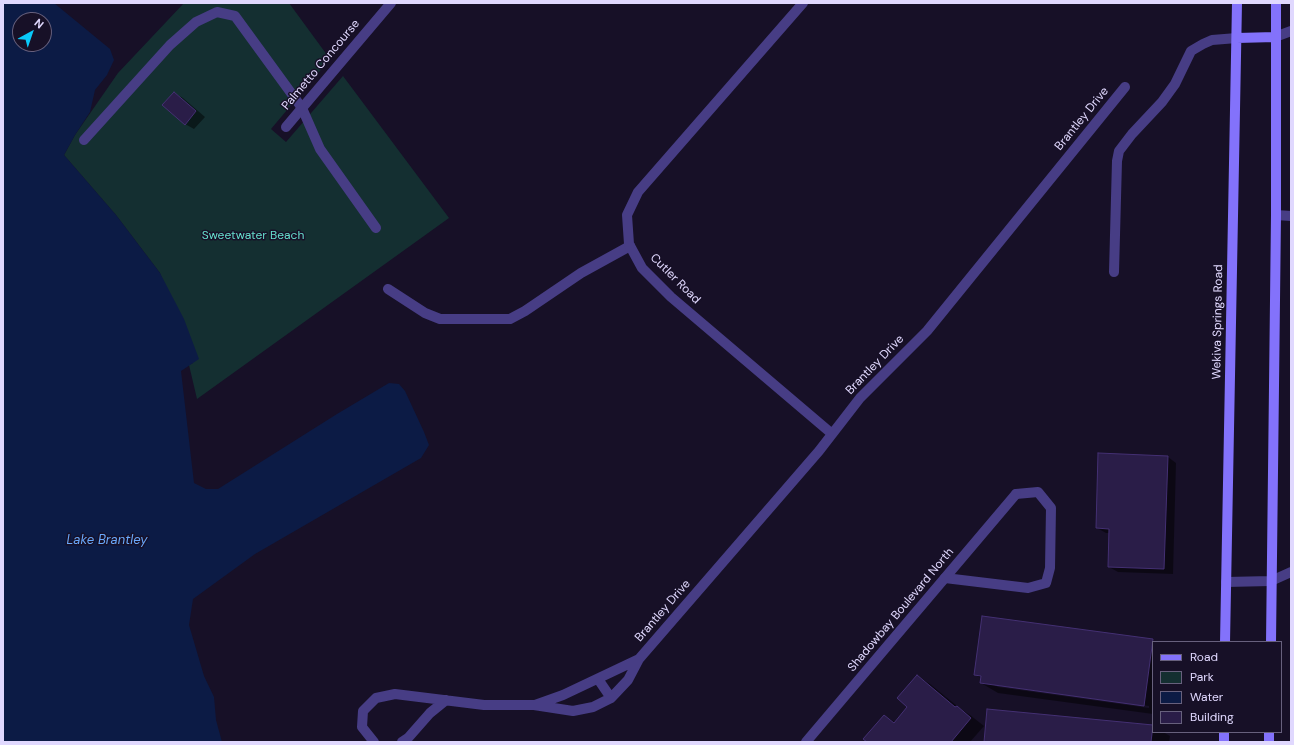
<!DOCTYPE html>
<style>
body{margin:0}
#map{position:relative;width:1294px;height:745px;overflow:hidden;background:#171027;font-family:"DM Sans",sans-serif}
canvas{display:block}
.frame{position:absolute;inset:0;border:4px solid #e0d8fe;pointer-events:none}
.legend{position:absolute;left:1152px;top:641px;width:130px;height:92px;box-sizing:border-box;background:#171027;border:1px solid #67607d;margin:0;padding:5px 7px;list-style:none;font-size:12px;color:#e0d8fe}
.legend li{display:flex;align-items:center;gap:8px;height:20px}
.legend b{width:20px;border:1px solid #67607d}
.north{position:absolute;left:12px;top:12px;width:40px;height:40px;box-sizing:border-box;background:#171027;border:1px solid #67607d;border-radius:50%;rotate:40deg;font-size:11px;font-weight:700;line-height:16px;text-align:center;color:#e0d8fe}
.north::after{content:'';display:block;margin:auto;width:14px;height:18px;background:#09c8f9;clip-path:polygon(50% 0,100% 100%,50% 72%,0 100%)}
</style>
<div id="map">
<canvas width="1294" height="745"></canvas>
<div class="frame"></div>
<ul class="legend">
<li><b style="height:5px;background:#8372fb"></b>Road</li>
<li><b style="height:11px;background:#142f31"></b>Park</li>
<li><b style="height:11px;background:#0c1b45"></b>Water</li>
<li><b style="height:11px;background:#2a1d48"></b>Building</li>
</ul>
<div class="north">N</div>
</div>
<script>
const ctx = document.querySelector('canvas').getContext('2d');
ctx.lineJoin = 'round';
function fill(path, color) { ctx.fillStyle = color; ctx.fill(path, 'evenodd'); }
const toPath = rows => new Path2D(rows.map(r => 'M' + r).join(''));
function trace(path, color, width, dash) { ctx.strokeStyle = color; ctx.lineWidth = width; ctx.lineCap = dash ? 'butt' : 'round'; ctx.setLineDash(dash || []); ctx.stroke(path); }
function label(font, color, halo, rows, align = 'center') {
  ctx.font = font + ' "DM Sans",sans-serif'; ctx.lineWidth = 3; ctx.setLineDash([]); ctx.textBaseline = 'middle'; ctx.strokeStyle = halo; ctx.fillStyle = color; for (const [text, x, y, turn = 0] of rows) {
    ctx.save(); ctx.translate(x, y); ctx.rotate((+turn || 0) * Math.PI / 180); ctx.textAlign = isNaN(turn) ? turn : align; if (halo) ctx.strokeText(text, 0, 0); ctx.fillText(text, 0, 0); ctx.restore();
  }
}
fill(toPath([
 [184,3,289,3,330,59,271,129,286,142,343,76,449,218,197,399,189,365,193,363,160,273,116,215,64,155,75,135,118,73]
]), '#142f31');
fill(toPath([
 [3,3,54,3,110,49,114,60,107,75,95,90,90,112,75,135,64,155,116,215,160,273,184,319,199,359,181,371,194,483,206,489,218,489,337,414,389,383,399,384,405,391,424,432,429,445,421,458,255,554,193,599,189,625,204,676,214,697,216,720,222,742,3,742],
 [20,20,44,20,44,44,20,44]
]), '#0c1b45');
fill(toPath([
 [174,93,183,98,205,117,194,129,185,124],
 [1168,457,1176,463,1173,574,1118,572,1109,567,1110,533,1106,533,1097,528],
 [1153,640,1156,642,1153,642,1153,714,998,693,981,683,981,678,975,675],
 [995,685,1149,706,1149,708,998,687],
 [917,676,930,684,962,710,970,715,984,726,970,742,869,742,884,716,895,722,908,707],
 [1152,726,1153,732,1163,732,1170,736,1169,742,985,742]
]), '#0007');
const building = toPath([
 [174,92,196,111,185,125,162,105,174,92],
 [1098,453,1168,456,1164,569,1108,567,1109,529,1096,528,1098,453],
 [982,616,1153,639,1144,706,980,683,981,676,974,675,982,616],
 [917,675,955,707,957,706,971,718,951,742,867,742,863,739,884,715,894,723,907,707,897,698,917,675],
 [987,709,1153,725,1151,742,984,742,987,709]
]);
fill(building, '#2a1d48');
trace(building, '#443073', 1);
trace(toPath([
 [1275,37,1291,31],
 [84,140,170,45,196,22,217,12,235,16,302,108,320,149,376,228],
 [1276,215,1291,216],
 [1114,272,1117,161,1119,151,1132,134,1162,102,1175,84,1191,51,1203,44,1212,40,1237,38],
 [388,289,425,313,440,319,510,319,525,311,581,273,630,246],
 [945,578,1028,588,1046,583,1050,568,1051,508,1038,492,1016,494],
 [1226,582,1271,581,1291,572]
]), '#473d85', 10);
trace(toPath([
 [803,3,638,192,627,215,629,244,642,268,671,297,831,433],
 [286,127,391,3],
 [598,679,611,698],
 [535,705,563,695,639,659],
 [374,742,362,727,363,711,376,698,395,694,484,705,534,705,573,711,593,707,611,698,628,680,639,659,819,451,860,398,927,331,1125,87],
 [402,742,408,738,430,713,446,700],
 [806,742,1016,494]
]), '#473d85', 10);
trace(toPath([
 [1237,38,1275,37],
 [1225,642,1237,3],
 [1271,642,1276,215,1276,3],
 [1224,742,1224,732],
 [1269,742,1269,732]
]), '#8372fb', 10);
label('12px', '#e0d8fe', '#171027', [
 ["Palmetto Concourse",321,65,-50],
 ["Brantley Drive",1082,119,-51],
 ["Cutler Road",675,279,45],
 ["Wekiva Springs Road",1218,322,-89],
 ["Brantley Drive",875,365,-46],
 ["Shadowbay Boulevard North",901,610,-50],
 ["Brantley Drive",663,611,-49]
]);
label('12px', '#65ddcc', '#171027', [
 ["Sweetwater Beach",253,236]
]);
label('italic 13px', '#69a8fb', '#171027', [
 ["Lake Brantley",107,541]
]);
</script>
